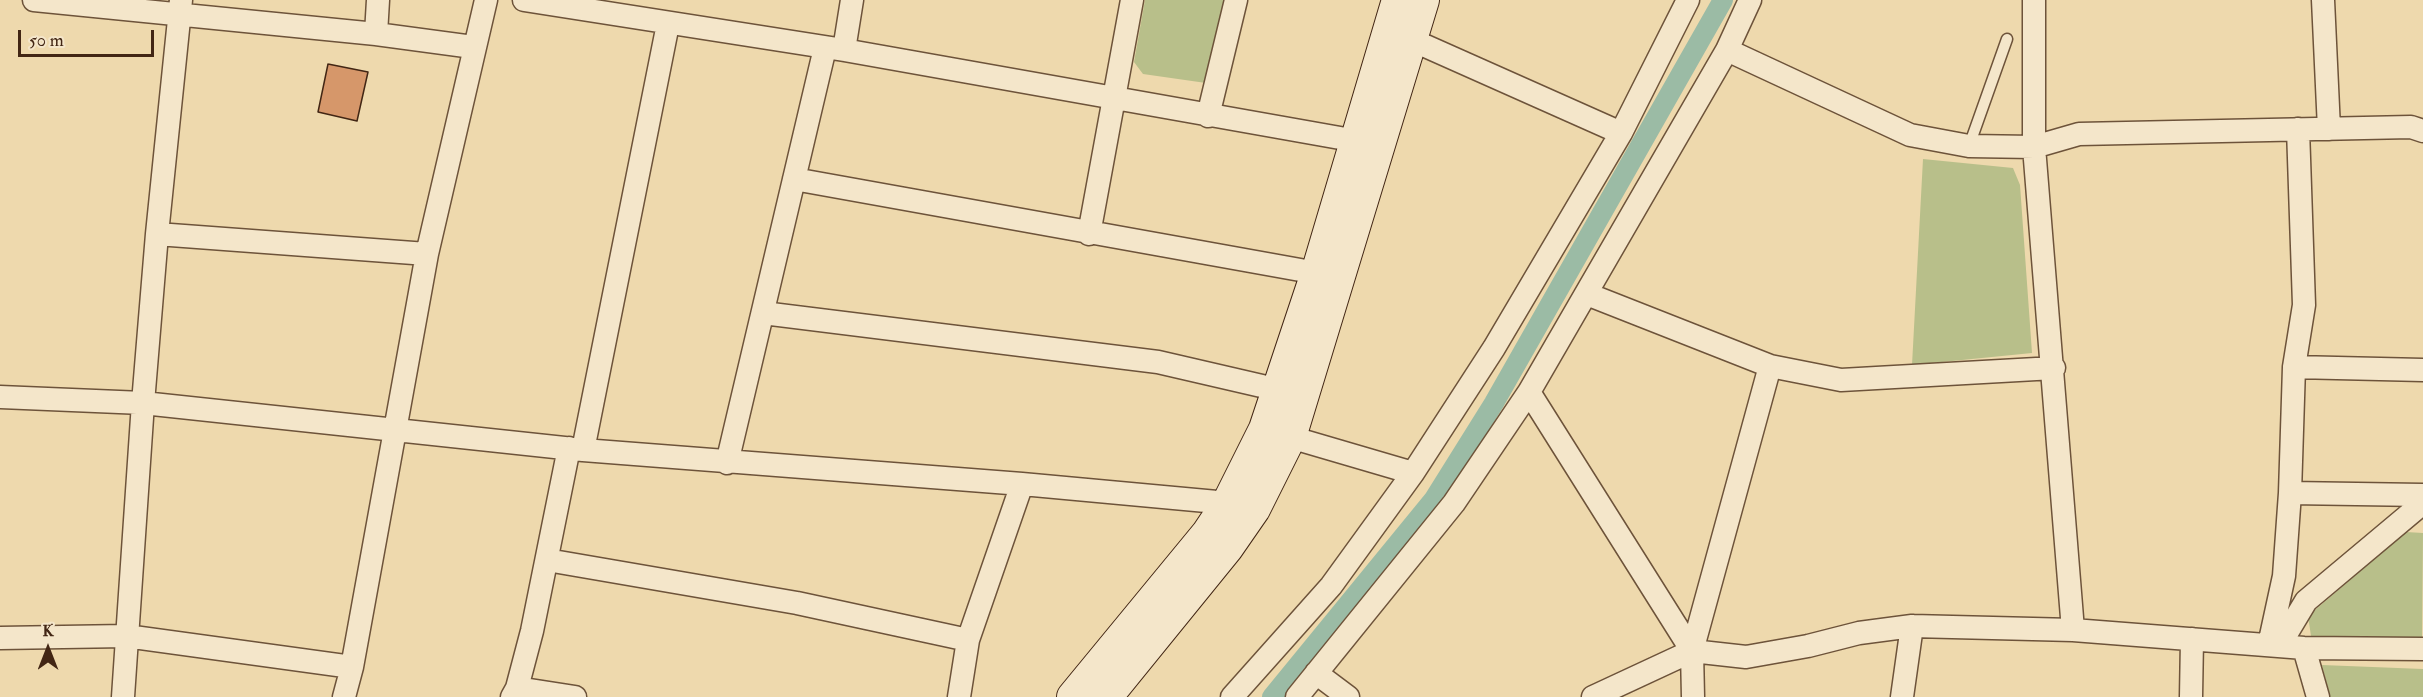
<!DOCTYPE html>
<style>
body{margin:0}
#map{position:relative;width:2423px;height:697px;overflow:hidden;background:#eed9ad;font-family:"IM FELL Double Pica",serif}
canvas{display:block}
.north{position:absolute;left:18px;top:619px;width:60px;height:60px;-webkit-text-stroke:4px #f4e6ca;paint-order:stroke;rotate:0deg;font-size:16px;font-weight:700;line-height:24px;text-align:center;color:#422614}
.north::after{content:'';display:block;margin:auto;width:21px;height:27px;background:#422614;clip-path:polygon(50% 0,100% 100%,50% 72%,0 100%)}
.scale{position:absolute;left:18px;top:30px;width:136px;height:27px;box-sizing:border-box;border:3px solid #422614;border-top:0;padding-left:8px;font-size:18px;line-height:21px;white-space:nowrap;color:#422614;-webkit-text-stroke:4px #f4e6ca;paint-order:stroke}
</style>
<div id="map">
<canvas width="2423" height="697"></canvas>
<div class="north">K</div>
<div class="scale">50 m</div>
</div>
<script>
const ctx = document.querySelector('canvas').getContext('2d');
ctx.lineJoin = 'round';
function fill(path, color) { ctx.fillStyle = color; ctx.fill(path, 'evenodd'); }
const toPath = rows => new Path2D(rows.map(r => 'M' + r).join(''));
function trace(path, color, width, dash) { ctx.strokeStyle = color; ctx.lineWidth = width; ctx.lineCap = dash ? 'butt' : 'round'; ctx.setLineDash(dash || []); ctx.stroke(path); }
fill(toPath([
 [1145,0,1227,0,1206,83,1143,74,1134,62],
 [1923,159,2013,168,2020,185,2032,353,1912,365],
 [2406,532,2423,533,2422,640,2311,636,2308,616],
 [2322,665,2423,669,2423,697,2330,697]
]), '#b8bf8a');
trace(toPath([
 [1272,697,1434,499,1494,403,1723,0]
]), '#9bbba5', 20);
const building = toPath([
 [328,64,368,72,357,121,318,112,328,64]
]);
fill(building, '#d6976a');
trace(building, '#422614', 1.5);
const lane = toPath([
 [1969,146,2007,39]
]);
const street = toPath([
 [34,0,376,34,473,47],
 [524,0,844,50,1357,141],
 [2034,0,2034,147,2073,630],
 [2323,0,2329,129],
 [376,34,378,0],
 [1412,40,1621,133],
 [844,50,852,0],
 [1727,50,1910,135,1969,146,2034,147,2079,134,2411,127,2423,131],
 [1208,116,1236,0],
 [794,179,1317,273],
 [157,234,427,254],
 [1089,234,1132,0],
 [1587,294,1770,366,1841,380,2054,368],
 [763,313,1158,362,1279,390],
 [2294,367,2423,370],
 [1529,392,1692,651,1693,697],
 [0,397,143,403,583,450,1022,484,1228,503],
 [1290,437,1413,473],
 [583,450,668,24],
 [727,463,825,48],
 [2290,493,2423,495],
 [547,560,797,603,968,640],
 [0,638,126,636,352,667],
 [2269,645,2284,576,2290,493,2294,367,2304,305,2298,129],
 [2279,646,2306,601,2423,503],
 [2304,648,2318,697],
 [1692,651,1770,366],
 [1316,673,1348,697],
 [517,688,575,697],
 [123,697,143,403,157,234,181,0],
 [344,697,352,667,427,254,486,0],
 [512,697,517,688,532,631,569,448],
 [959,697,968,640,1022,484],
 [1232,697,1331,586,1413,473,1494,348,1621,133,1688,0],
 [1297,697,1454,503,1529,392,1727,50,1750,0],
 [1593,697,1692,651,1746,657,1808,646,1859,633,1912,626,2073,630,2304,648,2423,649],
 [1902,697,1912,626],
 [2191,697,2192,639]
]);
const secondary = toPath([
 [1073,697,1208,533,1228,503,1265,429,1317,273,1398,0],
 [1106,697,1227,548,1254,509,1290,437,1423,0]
]);
trace(lane, '#6d533a', 13);
trace(street, '#6d533a', 25);
trace(secondary, '#422614', 34);
trace(lane, '#f4e6ca', 10);
trace(street, '#f4e6ca', 22);
trace(secondary, '#f4e6ca', 32);
</script>
